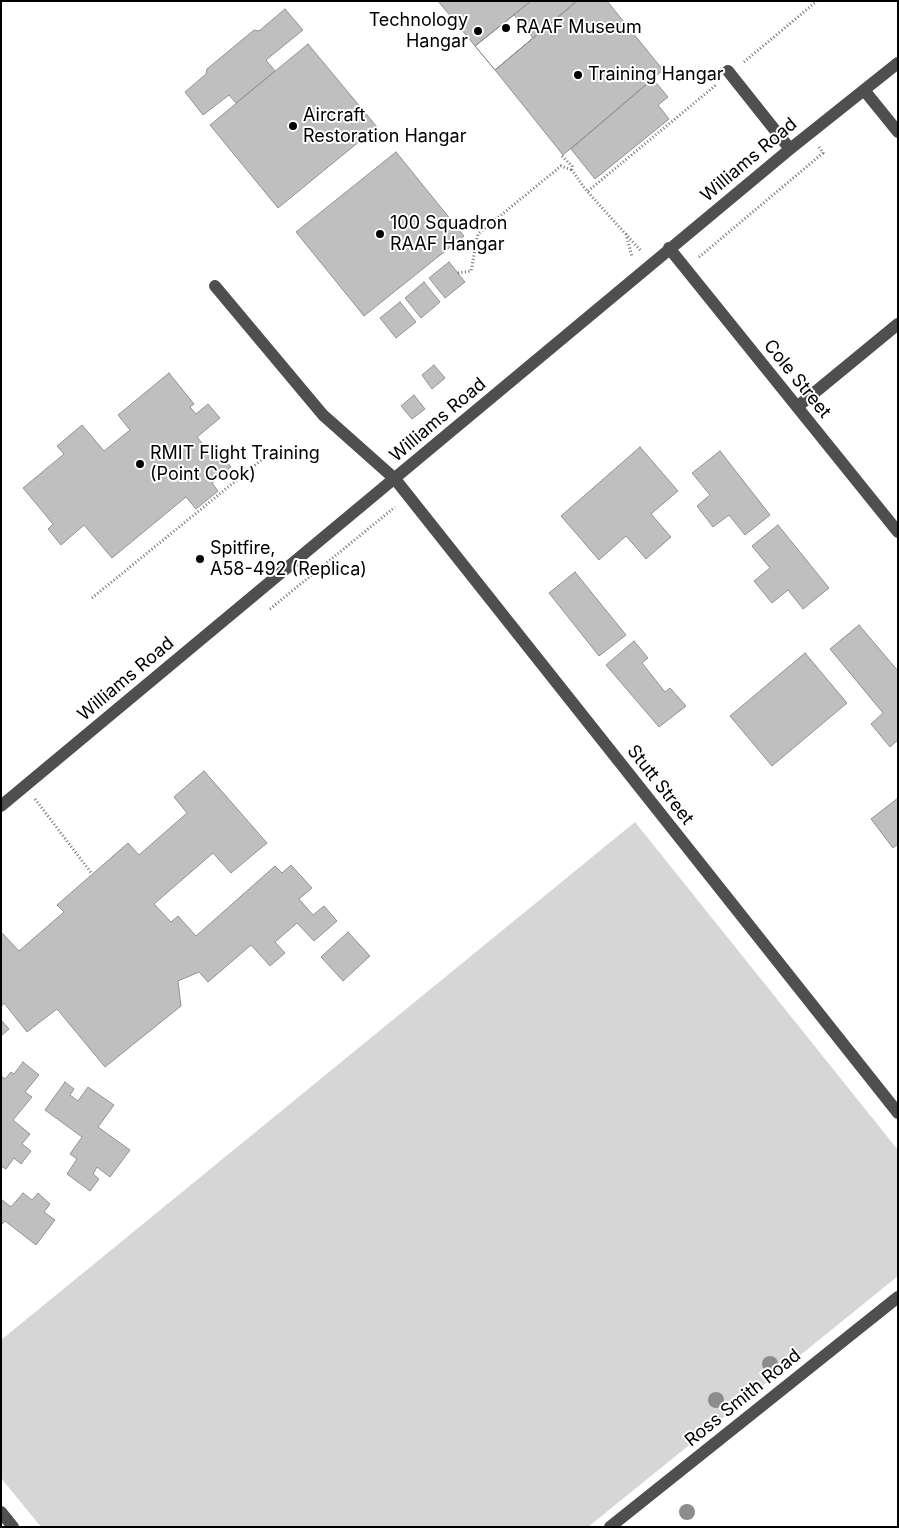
<!DOCTYPE html>
<style>
body{margin:0}
#map{position:relative;width:899px;height:1528px;overflow:hidden;background:#fff;font-family:Inter,sans-serif}
canvas{display:block}
.frame{position:absolute;inset:0;border:2px solid #000;pointer-events:none}
</style>
<div id="map">
<canvas width="899" height="1528"></canvas>
<div class="frame"></div>
</div>
<script>
const ctx = document.querySelector('canvas').getContext('2d');
ctx.lineJoin = 'round';
function fill(path, color) { ctx.fillStyle = color; ctx.fill(path, 'evenodd'); }
const toPath = rows => new Path2D(rows.map(r => 'M' + r).join(''));
function trace(path, color, width, dash) { ctx.strokeStyle = color; ctx.lineWidth = width; ctx.lineCap = dash ? 'butt' : 'round'; ctx.setLineDash(dash || []); ctx.stroke(path); }
function label(font, color, halo, rows, align = 'center') {
  ctx.font = font + ' Inter,sans-serif'; ctx.lineWidth = 4; ctx.setLineDash([]); ctx.textBaseline = 'middle'; ctx.strokeStyle = halo; ctx.fillStyle = color; for (const [text, x, y, turn = 0] of rows) {
    ctx.save(); ctx.translate(x, y); ctx.rotate((+turn || 0) * Math.PI / 180); ctx.textAlign = isNaN(turn) ? turn : align; if (halo) ctx.strokeText(text, 0, 0); ctx.fillText(text, 0, 0); ctx.restore();
  }
}
fill(toPath([
 [635,822,898,1150,898,1276,588,1527,41,1527,1,1478,1,1340]
]), '#d6d6d6');
const building = toPath([
 [438,1,531,1,475,46,438,1],
 [531,1,577,1,495,70,475,46,531,1],
 [577,1,607,1,663,70,563,155,495,70,577,1],
 [285,9,303,30,266,60,275,71,236,103,229,95,203,115,185,92,206,74,207,69,254,30,259,31,285,9],
 [514,15,533,38,495,70,475,46,514,15],
 [308,44,377,127,278,208,210,125,308,44],
 [653,79,668,97,658,105,669,119,595,179,571,149,653,79],
 [396,152,464,236,364,316,296,232,396,152],
 [449,262,465,282,445,298,429,278,449,262],
 [424,282,440,302,421,318,405,298,424,282],
 [400,302,416,322,396,338,380,318,400,302],
 [434,365,445,378,432,389,422,375,434,365],
 [169,373,194,404,190,407,196,414,208,404,220,418,197,437,218,462,224,458,231,467,212,483,218,491,196,509,186,497,112,558,84,525,61,545,48,529,53,524,23,488,64,454,57,446,82,425,104,451,130,430,118,415,169,373],
 [414,395,425,409,412,419,401,406,414,395],
 [640,447,678,491,651,514,671,537,646,559,626,536,599,560,561,516,640,447],
 [720,451,770,515,745,535,729,515,713,527,697,506,710,495,692,473,720,451],
 [778,525,829,588,803,609,788,590,772,603,754,581,770,568,752,546,778,525],
 [575,572,626,635,599,656,549,593,575,572],
 [859,625,898,671,898,740,890,747,871,724,883,713,830,649,859,625],
 [634,641,648,658,642,663,665,692,670,688,686,706,659,727,606,665,634,641],
 [805,653,847,703,772,766,730,716,805,653],
 [204,771,267,843,231,873,213,853,154,904,171,922,178,916,196,936,275,866,282,873,291,865,312,888,299,899,313,915,324,906,337,921,314,941,297,923,275,942,285,953,270,966,251,945,208,982,199,972,178,981,181,1006,105,1067,57,1009,27,1032,4,1003,1,1007,1,932,19,951,64,912,57,905,128,843,139,855,187,813,174,797,204,771],
 [898,798,898,844,893,848,871,819,898,798],
 [348,932,370,956,343,981,321,957,348,932],
 [1,1020,9,1029,1,1036,1,1020],
 [23,1062,39,1075,25,1092,32,1097,13,1120,30,1134,22,1144,31,1151,21,1164,14,1158,6,1169,1,1166,1,1076,5,1079,11,1072,14,1074,23,1062],
 [65,1082,74,1089,70,1095,78,1101,88,1087,114,1105,98,1127,130,1150,110,1177,97,1167,93,1174,99,1179,90,1191,67,1174,77,1159,70,1154,82,1137,45,1110,65,1082],
 [23,1193,32,1200,38,1193,50,1204,44,1212,55,1220,36,1245,5,1221,1,1225,1,1199,11,1207,23,1193]
]);
fill(building, '#bfbfbf');
trace(building, '#939393', 1);
trace(toPath([
 [744,62,817,1],
 [562,156,572,166,572,170,585,189,641,251],
 [588,191,716,85],
 [626,234,632,257],
 [699,257,823,153,819,147],
 [458,273,471,271,478,234,561,166,572,170],
 [92,598,265,457],
 [270,609,395,507],
 [35,799,92,874]
]), '#717171', 3, [1, 2.5]);
trace(toPath([
 [728,71,790,149],
 [864,90,898,132],
 [669,248,898,532],
 [215,286,323,415,395,479,898,1113],
 [797,407,898,324],
 [1,806,790,149,898,63],
 [1,1512,13,1527],
 [610,1527,898,1297]
]), '#4f4f4f', 12);
ctx.fillStyle = '#8c8c8c';
for (const [x, y] of [
 [770,1364],
 [716,1400],
 [687,1512]
]) { ctx.beginPath(); ctx.arc(x, y, 8, 0, 2 * Math.PI); ctx.fill(); }
for (const [x, y, r, color] of [
 [506,28,5,"#000"],
 [478,31,5,"#000"],
 [578,75,5,"#000"],
 [293,126,5,"#000"],
 [380,234,5,"#000"],
 [140,464,5,"#000"],
 [200,559,5,"#000"]
]) { const dot = new Path2D(); dot.arc(x, y, r, 0, 2 * Math.PI); ctx.fillStyle = color; ctx.fill(dot); trace(dot, '#fff', 2); }
label('18px', '#000', '#fff', [
 ["Technology",468,21,"right"],
 ["Hangar",468,42,"right"],
 ["RAAF Museum",516,28],
 ["Training Hangar",588,75],
 ["Aircraft",303,116],
 ["Restoration Hangar",303,137],
 ["100 Squadron",390,224],
 ["RAAF Hangar",390,245],
 ["RMIT Flight Training",150,454],
 ["(Point Cook)",150,475],
 ["Spitfire,",210,549],
 ["A58-492 (Replica)",210,570]
], 'left');
label('18px', '#000', '#fff', [
 ["Williams Road",749,160,-40],
 ["Cole Street",797,379,51],
 ["Williams Road",438,420,-40],
 ["Williams Road",126,679,-40],
 ["Stutt Street",660,785,52],
 ["Ross Smith Road",743,1398,-39]
]);
</script>
